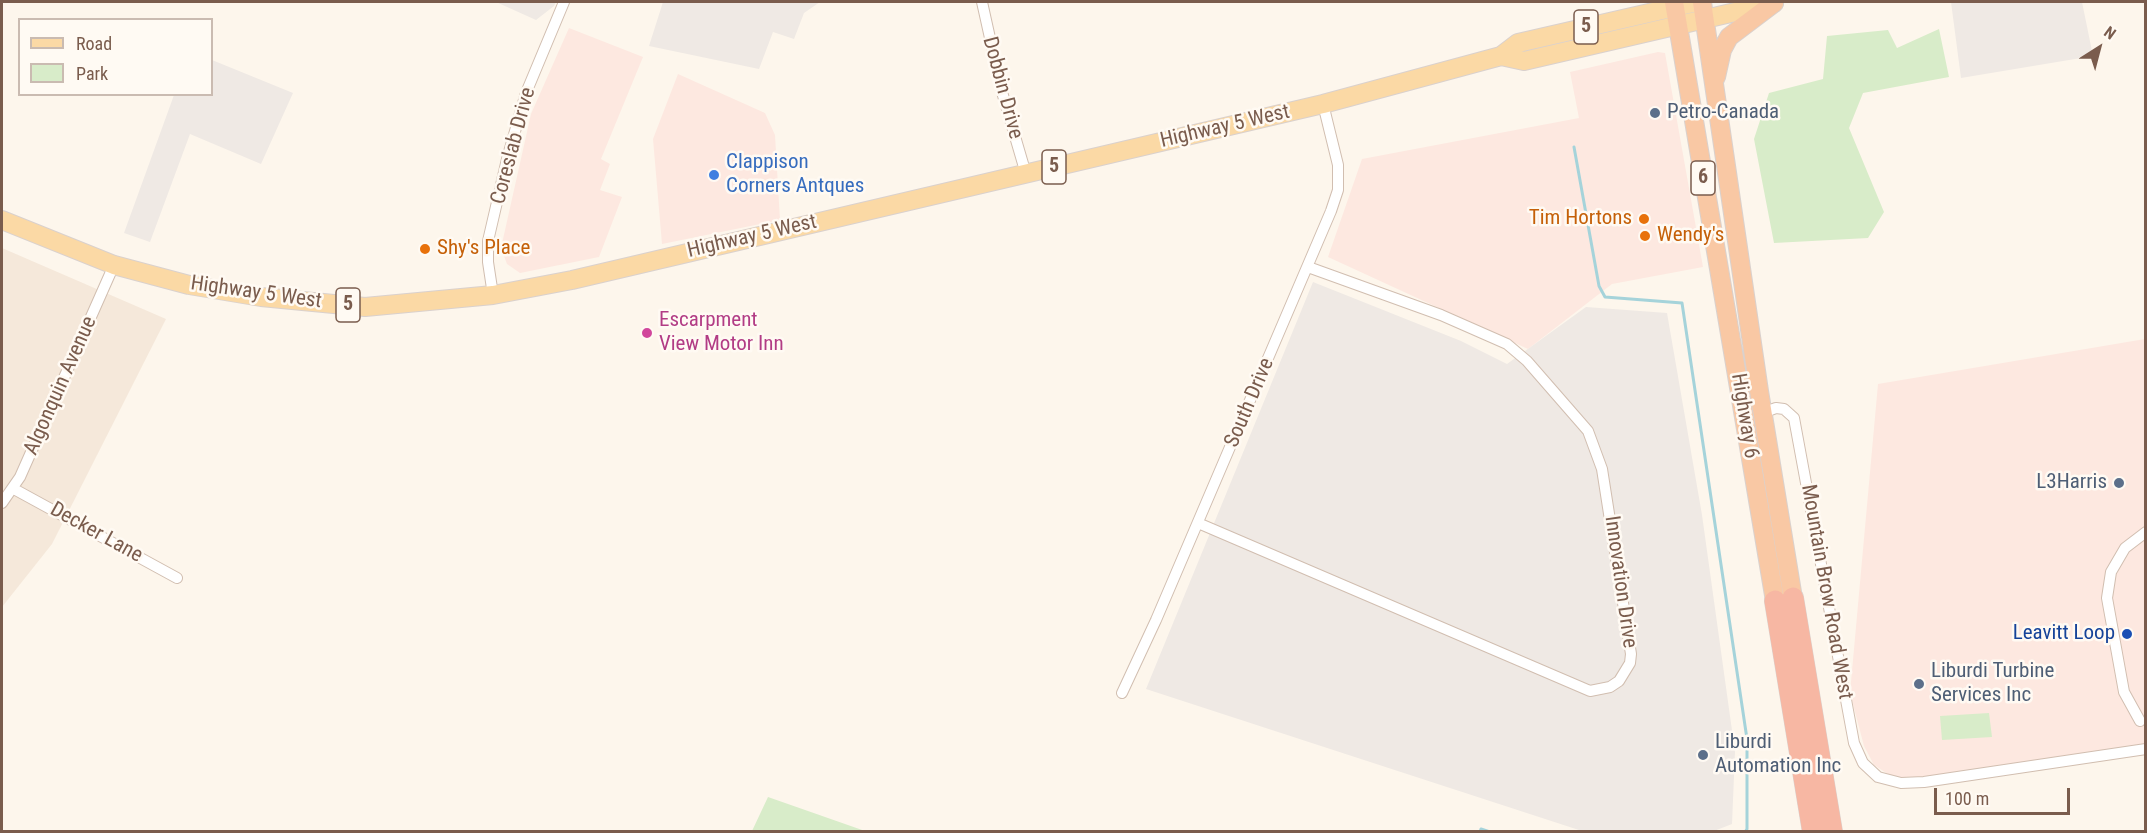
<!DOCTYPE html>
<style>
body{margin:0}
#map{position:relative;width:2147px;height:833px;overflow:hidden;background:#fdf6ec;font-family:"Roboto Condensed",sans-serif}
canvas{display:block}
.frame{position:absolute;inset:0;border:3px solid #7a5c4d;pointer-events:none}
.legend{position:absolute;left:18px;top:18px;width:195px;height:78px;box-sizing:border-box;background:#fffaf3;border:2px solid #cabbb1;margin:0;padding:8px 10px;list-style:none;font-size:18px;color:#7a5c4d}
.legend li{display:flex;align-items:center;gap:12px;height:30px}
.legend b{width:30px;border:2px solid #cabbb1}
.north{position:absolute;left:2069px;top:18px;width:60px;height:60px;-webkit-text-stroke:4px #fffaf3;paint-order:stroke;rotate:36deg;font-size:16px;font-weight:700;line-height:24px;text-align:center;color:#7a5c4d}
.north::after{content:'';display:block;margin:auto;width:21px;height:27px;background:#7a5c4d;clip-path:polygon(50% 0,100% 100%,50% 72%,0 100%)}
.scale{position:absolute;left:1934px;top:788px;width:136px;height:27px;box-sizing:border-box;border:3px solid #7a5c4d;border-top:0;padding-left:8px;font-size:18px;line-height:21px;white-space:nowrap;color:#7a5c4d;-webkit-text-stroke:4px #fffaf3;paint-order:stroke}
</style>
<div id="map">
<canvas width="2147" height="833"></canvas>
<div class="frame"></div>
<ul class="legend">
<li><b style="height:8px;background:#fbd9a5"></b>Road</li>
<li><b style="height:16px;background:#d8ecc9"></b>Park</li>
</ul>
<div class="north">N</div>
<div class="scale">100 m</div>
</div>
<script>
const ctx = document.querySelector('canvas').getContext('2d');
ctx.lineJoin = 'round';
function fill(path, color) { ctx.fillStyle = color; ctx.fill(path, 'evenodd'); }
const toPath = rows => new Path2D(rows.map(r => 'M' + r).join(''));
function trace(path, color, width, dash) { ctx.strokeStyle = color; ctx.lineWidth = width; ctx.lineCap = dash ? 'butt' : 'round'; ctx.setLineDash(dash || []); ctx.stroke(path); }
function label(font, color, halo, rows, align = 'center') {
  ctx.font = font + ' "Roboto Condensed",sans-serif'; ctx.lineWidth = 5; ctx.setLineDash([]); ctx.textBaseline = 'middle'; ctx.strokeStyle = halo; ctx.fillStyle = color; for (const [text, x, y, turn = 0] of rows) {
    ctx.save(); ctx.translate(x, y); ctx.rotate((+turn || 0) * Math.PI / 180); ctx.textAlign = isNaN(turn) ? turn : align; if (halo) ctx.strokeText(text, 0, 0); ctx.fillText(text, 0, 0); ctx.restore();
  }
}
fill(toPath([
 [2,248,166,319,52,544,2,607]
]), '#f5e8da');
fill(toPath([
 [569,28,643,57,601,159,610,164,600,190,622,197,599,257,520,273,507,264,501,248,531,114],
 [1658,52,1665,53,1703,267,1612,284,1528,349,1328,257,1362,159,1579,118,1570,72],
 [678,74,765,113,775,135,780,220,662,244,653,139],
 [2145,339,2145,744,1914,779,1891,776,1874,765,1864,746,1850,693,1878,384]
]), '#fde8e0');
fill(toPath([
 [496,2,556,2,554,6,536,20],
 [663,2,820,2,804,13,794,39,773,32,759,69,649,46],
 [1951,2,2082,2,2093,56,1961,78],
 [212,60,293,93,261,164,190,134,150,242,124,233,174,95,212,94],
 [1313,282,1461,341,1507,364,1586,307,1667,313,1702,515,1735,752,1732,824,1714,831,1582,831,1146,689]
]), '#efe9e4');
fill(toPath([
 [1939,29,1949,77,1863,93,1849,128,1884,212,1868,238,1774,243,1754,139,1769,93,1823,79,1827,36,1888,30,1897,48],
 [1989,713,1992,737,1942,740,1940,716],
 [768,797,865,831,752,831]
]), '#d8ecc9');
trace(toPath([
 [1574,147,1599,286,1605,297,1682,303,1747,739,1747,829,1745,832],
 [1480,832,1481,829,1490,832]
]), '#a5d3da', 3);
const minor = toPath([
 [982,2,1002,92,1026,174],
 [493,295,488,262,488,241,507,159,526,93,564,2],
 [1762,413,1776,408,1784,409,1794,418,1854,743,1863,763,1878,777,1901,783,1924,782,2146,749],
 [14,489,177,578],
 [2,503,20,477,114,265],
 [1198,523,1590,691,1610,687,1619,681,1630,663,1631,654,1602,469,1588,431,1527,361,1507,344,1441,315,1308,267],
 [1122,693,1156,620,1331,211,1338,190,1338,165,1323,104],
 [2140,721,2124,692,2107,598,2111,572,2125,548,2146,532]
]);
const primary = toPath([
 [1501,56,1524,61,1774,3],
 [2,220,114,265,189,285,261,297,365,307,493,295,572,280,1323,104,1501,56,1518,43,1697,2]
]);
const trunk = toPath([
 [1674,2,1775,601],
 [1702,2,1759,391,1793,598],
 [1716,77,1722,50,1729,37,1774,3]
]);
const motorway = toPath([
 [1793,598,1832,832],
 [1775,601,1813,832]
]);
trace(minor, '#d1beb0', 12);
trace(primary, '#dad1cd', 20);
trace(trunk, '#dad1cd', 20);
trace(motorway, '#dad1cd', 22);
trace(minor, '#fff', 10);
trace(primary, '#fbd9a5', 18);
trace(trunk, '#f9c8a4', 18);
trace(motorway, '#f7b7a3', 21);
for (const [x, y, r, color] of [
 [1655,113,6,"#5c6f8a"],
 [714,175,6,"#3f7fe0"],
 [1644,219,6,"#e8710a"],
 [1645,236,6,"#e8710a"],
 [425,249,6,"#e8710a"],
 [647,333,6,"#d1479c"],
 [2119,483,6,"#5c6f8a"],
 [2127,634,6,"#1a4fb4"],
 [1919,684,6,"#5c6f8a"],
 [1703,755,6,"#5c6f8a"]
]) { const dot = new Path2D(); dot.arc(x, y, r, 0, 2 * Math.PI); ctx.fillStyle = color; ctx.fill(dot); trace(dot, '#fffaf3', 2); }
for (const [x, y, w] of [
 [1586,27,24],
 [1054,167,24],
 [1703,178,24],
 [348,305,24]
]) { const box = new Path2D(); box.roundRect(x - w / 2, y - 17, w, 34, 4.5); ctx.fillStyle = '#fffaf3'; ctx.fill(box); trace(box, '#7a5c4d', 1.5); }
label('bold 20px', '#7a5c4d', null, [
 ["5",1586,27],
 ["5",1054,167],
 ["6",1703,178],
 ["5",348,305]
]);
label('21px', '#7a5c4d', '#fffaf3', [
 ["Dobbin Drive",1002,88,75],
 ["Highway 5 West",1225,127,-13],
 ["Coreslab Drive",514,146,-75],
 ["Highway 5 West",752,237,-13],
 ["Highway 5 West",256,293,8],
 ["Algonquin Avenue",61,386,-66],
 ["South Drive",1250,403,-67],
 ["Highway 6",1744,416,81],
 ["Decker Lane",96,533,29],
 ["Innovation Drive",1620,582,82],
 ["Mountain Brow Road West",1826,592,80]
]);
label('21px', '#4e5e75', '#fffaf3', [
 ["Petro-Canada",1667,113],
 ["L3Harris",2107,483,"right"],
 ["Liburdi Turbine",1931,672],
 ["Services Inc",1931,696],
 ["Liburdi",1715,743],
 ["Automation Inc",1715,767]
], 'left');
label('21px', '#366cbe', '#fffaf3', [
 ["Clappison",726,163],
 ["Corners Antques",726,187]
], 'left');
label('21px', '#c56008', '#fffaf3', [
 ["Tim Hortons",1632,219,"right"],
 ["Wendy's",1657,236],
 ["Shy's Place",437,249]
], 'left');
label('21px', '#b23c85', '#fffaf3', [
 ["Escarpment",659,321],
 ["View Motor Inn",659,345]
], 'left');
label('21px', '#164399', '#fffaf3', [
 ["Leavitt Loop",2115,634]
], 'right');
</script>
